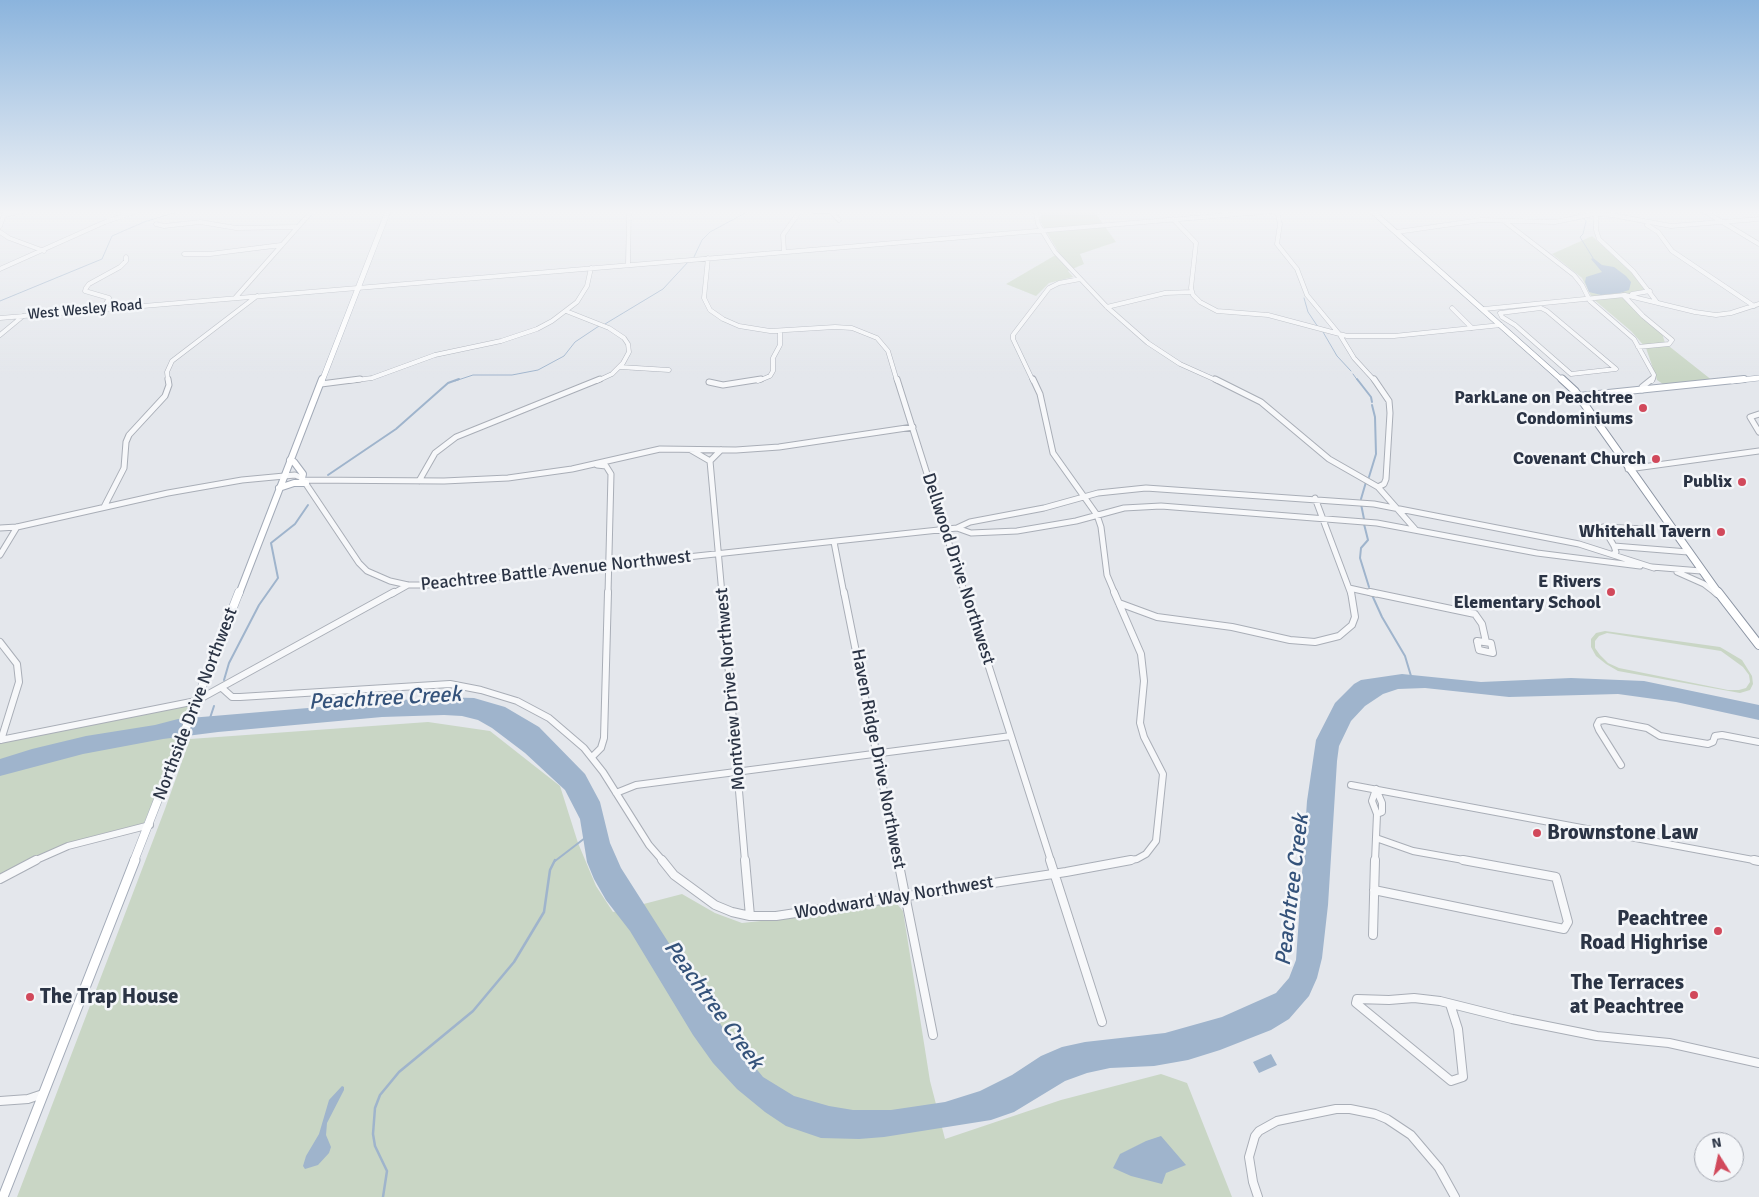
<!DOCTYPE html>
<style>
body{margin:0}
#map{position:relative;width:1759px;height:1197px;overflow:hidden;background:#e4e7ec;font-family:Signika,sans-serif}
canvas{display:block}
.north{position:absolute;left:1694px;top:1132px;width:50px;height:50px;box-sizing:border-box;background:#f4f6f9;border:1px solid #a4a8b1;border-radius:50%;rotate:350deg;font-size:14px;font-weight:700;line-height:20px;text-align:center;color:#2b3445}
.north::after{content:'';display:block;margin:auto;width:18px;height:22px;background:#d1495b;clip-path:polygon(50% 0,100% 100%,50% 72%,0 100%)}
</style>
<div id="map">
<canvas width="1759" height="1197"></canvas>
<div class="north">N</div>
</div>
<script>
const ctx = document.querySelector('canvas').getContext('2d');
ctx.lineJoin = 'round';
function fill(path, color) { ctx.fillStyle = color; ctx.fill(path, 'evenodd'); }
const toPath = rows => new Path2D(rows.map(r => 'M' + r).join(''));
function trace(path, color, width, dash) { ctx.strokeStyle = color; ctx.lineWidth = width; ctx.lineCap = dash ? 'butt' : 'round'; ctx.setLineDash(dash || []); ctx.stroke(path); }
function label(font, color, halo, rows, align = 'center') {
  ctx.font = font + ' Signika,sans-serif'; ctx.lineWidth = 5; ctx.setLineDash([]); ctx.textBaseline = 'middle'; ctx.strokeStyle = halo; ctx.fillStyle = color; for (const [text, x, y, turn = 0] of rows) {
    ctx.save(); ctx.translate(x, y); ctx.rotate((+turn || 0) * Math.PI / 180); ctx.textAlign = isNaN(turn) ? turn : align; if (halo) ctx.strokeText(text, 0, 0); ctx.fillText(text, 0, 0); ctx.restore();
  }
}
fill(toPath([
 [1041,211,1094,211,1116,242,1080,254,1084,264,1068,271,1073,277,1049,283,1036,296,1006,284,1059,253,1040,221],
 [1592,236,1632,273,1644,289,1625,299,1662,333,1665,343,1713,381,1666,386,1657,380,1646,348,1631,331,1592,298,1582,278,1552,254],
 [1605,631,1720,647,1742,660,1752,676,1753,684,1750,690,1740,693,1618,671,1606,664,1596,656,1591,647,1591,639,1596,633],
 [1607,633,1721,651,1743,667,1749,675,1750,682,1746,688,1739,690,1728,690,1619,668,1608,663,1600,655,1595,648,1595,641,1599,636],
 [200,700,178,734,176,745,144,823,89,837,33,860,0,879,0,743],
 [428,722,490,731,560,786,578,843,596,886,613,912,682,894,715,913,742,923,818,915,891,903,897,904,903,911,930,1081,945,1139,1061,1100,1161,1074,1187,1083,1232,1197,17,1197,165,809,190,739]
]), '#c9d6c5');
fill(toPath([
 [1593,258,1602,265,1614,267,1626,276,1631,282,1629,290,1620,293,1601,295,1589,292,1585,282,1586,277,1602,272,1591,259],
 [1402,674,1481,682,1571,678,1644,681,1759,705,1759,720,1676,702,1618,694,1509,697,1425,688,1398,689,1383,694,1365,706,1351,721,1339,746,1337,761,1328,905,1322,958,1317,978,1309,996,1289,1019,1271,1030,1220,1050,1188,1060,1154,1066,1110,1068,1087,1073,1065,1081,1014,1112,991,1120,884,1137,859,1139,821,1138,786,1126,765,1112,737,1089,713,1063,693,1035,630,931,606,900,594,879,587,862,580,819,565,790,525,753,492,728,478,720,462,716,444,715,382,717,218,732,163,739,83,754,0,776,0,759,32,749,86,736,155,725,178,719,438,697,474,698,505,707,539,727,585,774,600,802,610,843,621,868,723,1028,763,1077,794,1096,829,1106,853,1110,891,1110,945,1102,980,1091,1012,1075,1041,1056,1062,1047,1085,1042,1165,1033,1222,1017,1276,993,1289,978,1296,960,1307,801,1316,740,1335,703,1354,684,1361,680],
 [1271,1054,1277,1065,1259,1073,1253,1062],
 [342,1086,344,1087,344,1090,327,1123,326,1135,331,1147,329,1153,318,1165,305,1169,303,1166,306,1156,319,1134,329,1100],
 [1161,1136,1186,1165,1166,1173,1162,1184,1131,1176,1113,1168,1120,1154,1146,1141]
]), '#9fb4cc');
trace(toPath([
 [1577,211,1579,214],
 [1583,217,1586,221,1583,234,1580,237,1593,258],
 [694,257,702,240,710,232,749,211],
 [1304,298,1308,312,1318,327],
 [0,301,102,259,112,236,144,222,180,211],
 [605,324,663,289,689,261],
 [1323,332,1337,356,1351,371],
 [1353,374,1358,381],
 [455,381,473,375,512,375,538,370,564,356,575,342,599,326]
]), '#9fb4cc', 1);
trace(toPath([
 [1357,379,1371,397,1372,402],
 [328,475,396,429,448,383,459,379],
 [1369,477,1376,454,1375,417,1372,405],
 [1361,499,1366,482],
 [1361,504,1364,519],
 [1364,524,1368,540,1361,548,1360,558,1369,587],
 [1372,595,1382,617,1405,656,1411,676],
 [224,680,229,663,259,605,278,578,271,543,295,524,308,505],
 [210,718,214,706],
 [555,861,585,838]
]), '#9fb4cc', 2);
trace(toPath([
 [383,1197,387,1171,375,1146,373,1134,375,1108,380,1095,399,1072,473,1011,514,962,544,912,550,870,555,860]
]), '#9fb4cc', 2.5);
const minorFar3 = toPath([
 [813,211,830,211],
 [831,211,839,220],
 [1036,211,1038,224,1055,252,1107,307,1148,343,1180,364,1218,381],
 [1277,211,1280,224,1277,244,1297,269,1307,295,1340,335,1354,358,1375,381],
 [1704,211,1759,244],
 [1594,214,1596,216,1596,230,1599,239,1633,271,1656,301],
 [5,215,22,211],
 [1173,219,1196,243,1191,288,1193,295,1200,302,1217,311,1268,315,1347,336,1394,336,1501,325],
 [1504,221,1574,275,1582,285,1590,301,1634,339,1654,375,1652,381],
 [156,224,164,226,200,222,236,228,297,227],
 [1647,225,1658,232,1672,251,1754,306],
 [0,226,5,212],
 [0,232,9,238,44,251],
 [1397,232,1481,220,1555,222,1594,214,1612,215,1671,226,1759,219],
 [784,251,783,235,800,211],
 [184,254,210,254,281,245],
 [708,258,704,298,710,310,723,319,739,326,770,331,835,327,852,328,877,338,888,351,897,381],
 [628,264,629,211],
 [0,269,105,222,137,211],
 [1632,294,1650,291],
 [1623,295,1643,316,1672,340,1669,344,1638,347],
 [235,298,312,211],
 [1107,307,1165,293,1192,292],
 [1452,308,1472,328],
 [1541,308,1547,311,1616,369,1571,374,1515,325,1502,317,1500,313,1541,308],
 [103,309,109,298,85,291,86,288,89,284,120,267,126,261,126,257],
 [1484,309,1625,295,1695,312,1716,315,1731,313,1759,304],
 [566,311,609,328,624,338,628,344,629,352,623,363,612,374,597,381],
 [0,318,1275,211],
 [0,335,23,316],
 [620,367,669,370],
 [168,381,167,372,172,361,257,296],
 [349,381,372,378,435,355,501,341,537,329,552,321,577,302,587,286,591,268],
 [758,381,770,376,773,371,773,358,780,345,780,331],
 [1033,381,1013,339,1013,335,1049,288,1059,283,1080,279]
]);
const minorFar2 = toPath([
 [897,379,965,594],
 [1033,379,1040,394,1053,453,1097,515,1101,527,1107,575,1115,594],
 [1215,379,1261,402,1329,459,1378,487,1415,529],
 [1374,379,1389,401,1390,413,1386,479,1384,484,1378,487],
 [709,382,723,385,761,379],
 [321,384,360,379],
 [1642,390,1642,387,1652,379],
 [1759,414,1750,417,1759,432],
 [691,450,710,461],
 [721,450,710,461,722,594],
 [597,465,606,466,611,474,608,594],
 [1628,469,1759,451],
 [303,480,444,481,508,478,572,469,660,449,736,450,779,447,913,427],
 [419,481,435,453,456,437,600,379],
 [1315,498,1351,594],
 [104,507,124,468,126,442,129,435,165,396,169,385,168,379],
 [0,528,17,527,168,493,242,480,295,475,302,478,359,563,367,571,390,581,408,585,427,585,957,528,970,522,1044,508,1098,493,1146,488,1374,504,1579,544,1654,568],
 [957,528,971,533,1017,531,1076,521,1124,508,1161,506,1377,523,1537,553,1640,566],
 [834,542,844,594],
 [1614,546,1688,552],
 [1613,554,1616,552,1614,546,1603,527,1645,529],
 [0,555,17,527],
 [1652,567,1701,571],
 [1677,572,1704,584,1717,594],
 [1349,588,1376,594],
 [392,594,408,585]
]);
const minorFar1 = toPath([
 [722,592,745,861],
 [844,592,898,861],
 [965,592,1051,861],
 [1114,592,1141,654,1144,681,1140,723,1144,737,1163,774,1156,841,1146,854,1137,859,1125,861],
 [1370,592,1475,614,1482,624,1486,642],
 [1715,592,1717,594],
 [1119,603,1157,617,1232,627,1290,640,1315,642,1339,636,1352,625,1355,617,1351,592],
 [1477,641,1491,643,1493,653,1479,650,1477,641],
 [0,642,17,664,19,682,1,740],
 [222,688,232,697,240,697,450,684,481,690,517,701,549,718,584,748,603,772,649,845,663,861],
 [0,740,196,701,394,592],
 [592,757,601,748,604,738,608,592],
 [1621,765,1599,730,1597,725,1599,721,1605,720,1647,728,1660,736,1708,744,1713,742,1715,736,1722,735,1759,742],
 [1351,785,1759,861],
 [1376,789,1382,803,1382,812,1377,814],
 [616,793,636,785,1011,736],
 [1376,838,1413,851,1469,861],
 [34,861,68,846,150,825],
 [1375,861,1377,814,1372,801,1376,789]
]);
const minor = toPath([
 [662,860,674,875,715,905,732,912,750,916,776,916,1066,872,1131,860],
 [745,860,750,916],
 [898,860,933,1035],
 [1050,860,1102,1022],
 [1754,860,1759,861],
 [0,879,36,860],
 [1374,890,1564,929,1568,922,1556,877,1463,860],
 [1373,935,1375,860],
 [1450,1004,1458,1029,1463,1077,1451,1081,1356,1003,1357,999,1389,1000,1414,998,1440,1001,1512,1019,1597,1036,1669,1043,1759,1063],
 [0,1101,28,1099,43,1094],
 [1258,1197,1253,1182,1249,1157,1255,1136,1259,1131,1277,1121,1336,1109,1350,1109,1375,1114,1387,1119,1411,1135,1439,1168,1455,1197]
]);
const majorFar3 = toPath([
 [322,381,388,211],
 [1732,381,1759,378]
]);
const majorFar2 = toPath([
 [1579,396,1744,379],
 [290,460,294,462,303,474,302,478],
 [279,488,294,483,306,483],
 [239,594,322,379]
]);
const majorFar1 = toPath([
 [134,861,239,592]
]);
const major = toPath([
 [3,1197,135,860]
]);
const highwayFar2 = toPath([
 [1372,211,1563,381]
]);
const highwayFar1 = toPath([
 [1562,379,1575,391,1719,594]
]);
const highway = toPath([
 [1718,592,1759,645]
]);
trace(minorFar3, '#a9aeb7', 5);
trace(minorFar2, '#a9aeb7', 7);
trace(minorFar1, '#a9aeb7', 8);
trace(minor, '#a9aeb7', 10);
trace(majorFar3, '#a3abb8', 6);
trace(majorFar2, '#a3abb8', 8);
trace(majorFar1, '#a3abb8', 9);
trace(major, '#a3abb8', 11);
trace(highwayFar2, '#8b94a3', 6);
trace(highwayFar1, '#8b94a3', 9);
trace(highway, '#8b94a3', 10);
trace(minorFar3, '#f7f8fa', 4);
trace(minorFar2, '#f7f8fa', 5);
trace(minorFar1, '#f7f8fa', 6);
trace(minor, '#f7f8fa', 8);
trace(majorFar3, '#fff', 5);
trace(majorFar2, '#fff', 6);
trace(majorFar1, '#fff', 8);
trace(major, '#fff', 9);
trace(highwayFar2, '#fff', 5);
trace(highwayFar1, '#fff', 7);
trace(highway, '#fff', 8);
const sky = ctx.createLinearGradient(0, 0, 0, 378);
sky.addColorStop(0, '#8bb4dd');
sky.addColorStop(0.56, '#f3f4f6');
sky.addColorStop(1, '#f3f4f600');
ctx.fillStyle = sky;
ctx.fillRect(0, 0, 1759, 378);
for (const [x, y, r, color] of [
 [1643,408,5,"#d1495b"],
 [1656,459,5,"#d1495b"],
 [1742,482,5,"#d1495b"],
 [1721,532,5,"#d1495b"],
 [1611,592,5,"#d1495b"],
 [1537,833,5,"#d1495b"],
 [1718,931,5,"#d1495b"],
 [1694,995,5,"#d1495b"],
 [30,997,5,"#d1495b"]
]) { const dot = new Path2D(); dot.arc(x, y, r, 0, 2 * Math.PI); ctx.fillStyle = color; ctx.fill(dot); trace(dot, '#f4f6f9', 2); }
label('15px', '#2b3445', '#f4f6f9', [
 ["West Wesley Road",85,310,-5]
]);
label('bold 18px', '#2b3445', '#f4f6f9', [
 ["ParkLane on Peachtree",1633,398],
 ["Condominiums",1633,419],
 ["Covenant Church",1646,459],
 ["Publix",1732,482],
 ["Whitehall Tavern",1711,532],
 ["E Rivers",1601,582],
 ["Elementary School",1601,603]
], 'right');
label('18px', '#2b3445', '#f4f6f9', [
 ["Dellwood Drive Northwest",958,569,72],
 ["Peachtree Battle Avenue Northwest",556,571,-6],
 ["Montview Drive Northwest",731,689,-95],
 ["Northside Drive Northwest",196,704,-69],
 ["Haven Ridge Drive Northwest",878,759,79],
 ["Woodward Way Northwest",894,898,-9]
]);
label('bold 21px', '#2b3445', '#f4f6f9', [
 ["Brownstone Law",1547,833],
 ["Peachtree",1708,919,"right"],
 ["Road Highrise",1708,943,"right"],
 ["The Terraces",1684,983,"right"],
 ["at Peachtree",1684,1007,"right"],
 ["The Trap House",40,997]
], 'left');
label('italic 22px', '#34527a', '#f4f6f9', [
 ["Peachtree Creek",385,699,-3],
 ["Peachtree Creek",1293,890,-83],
 ["Peachtree Creek",713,1005,54]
]);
</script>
